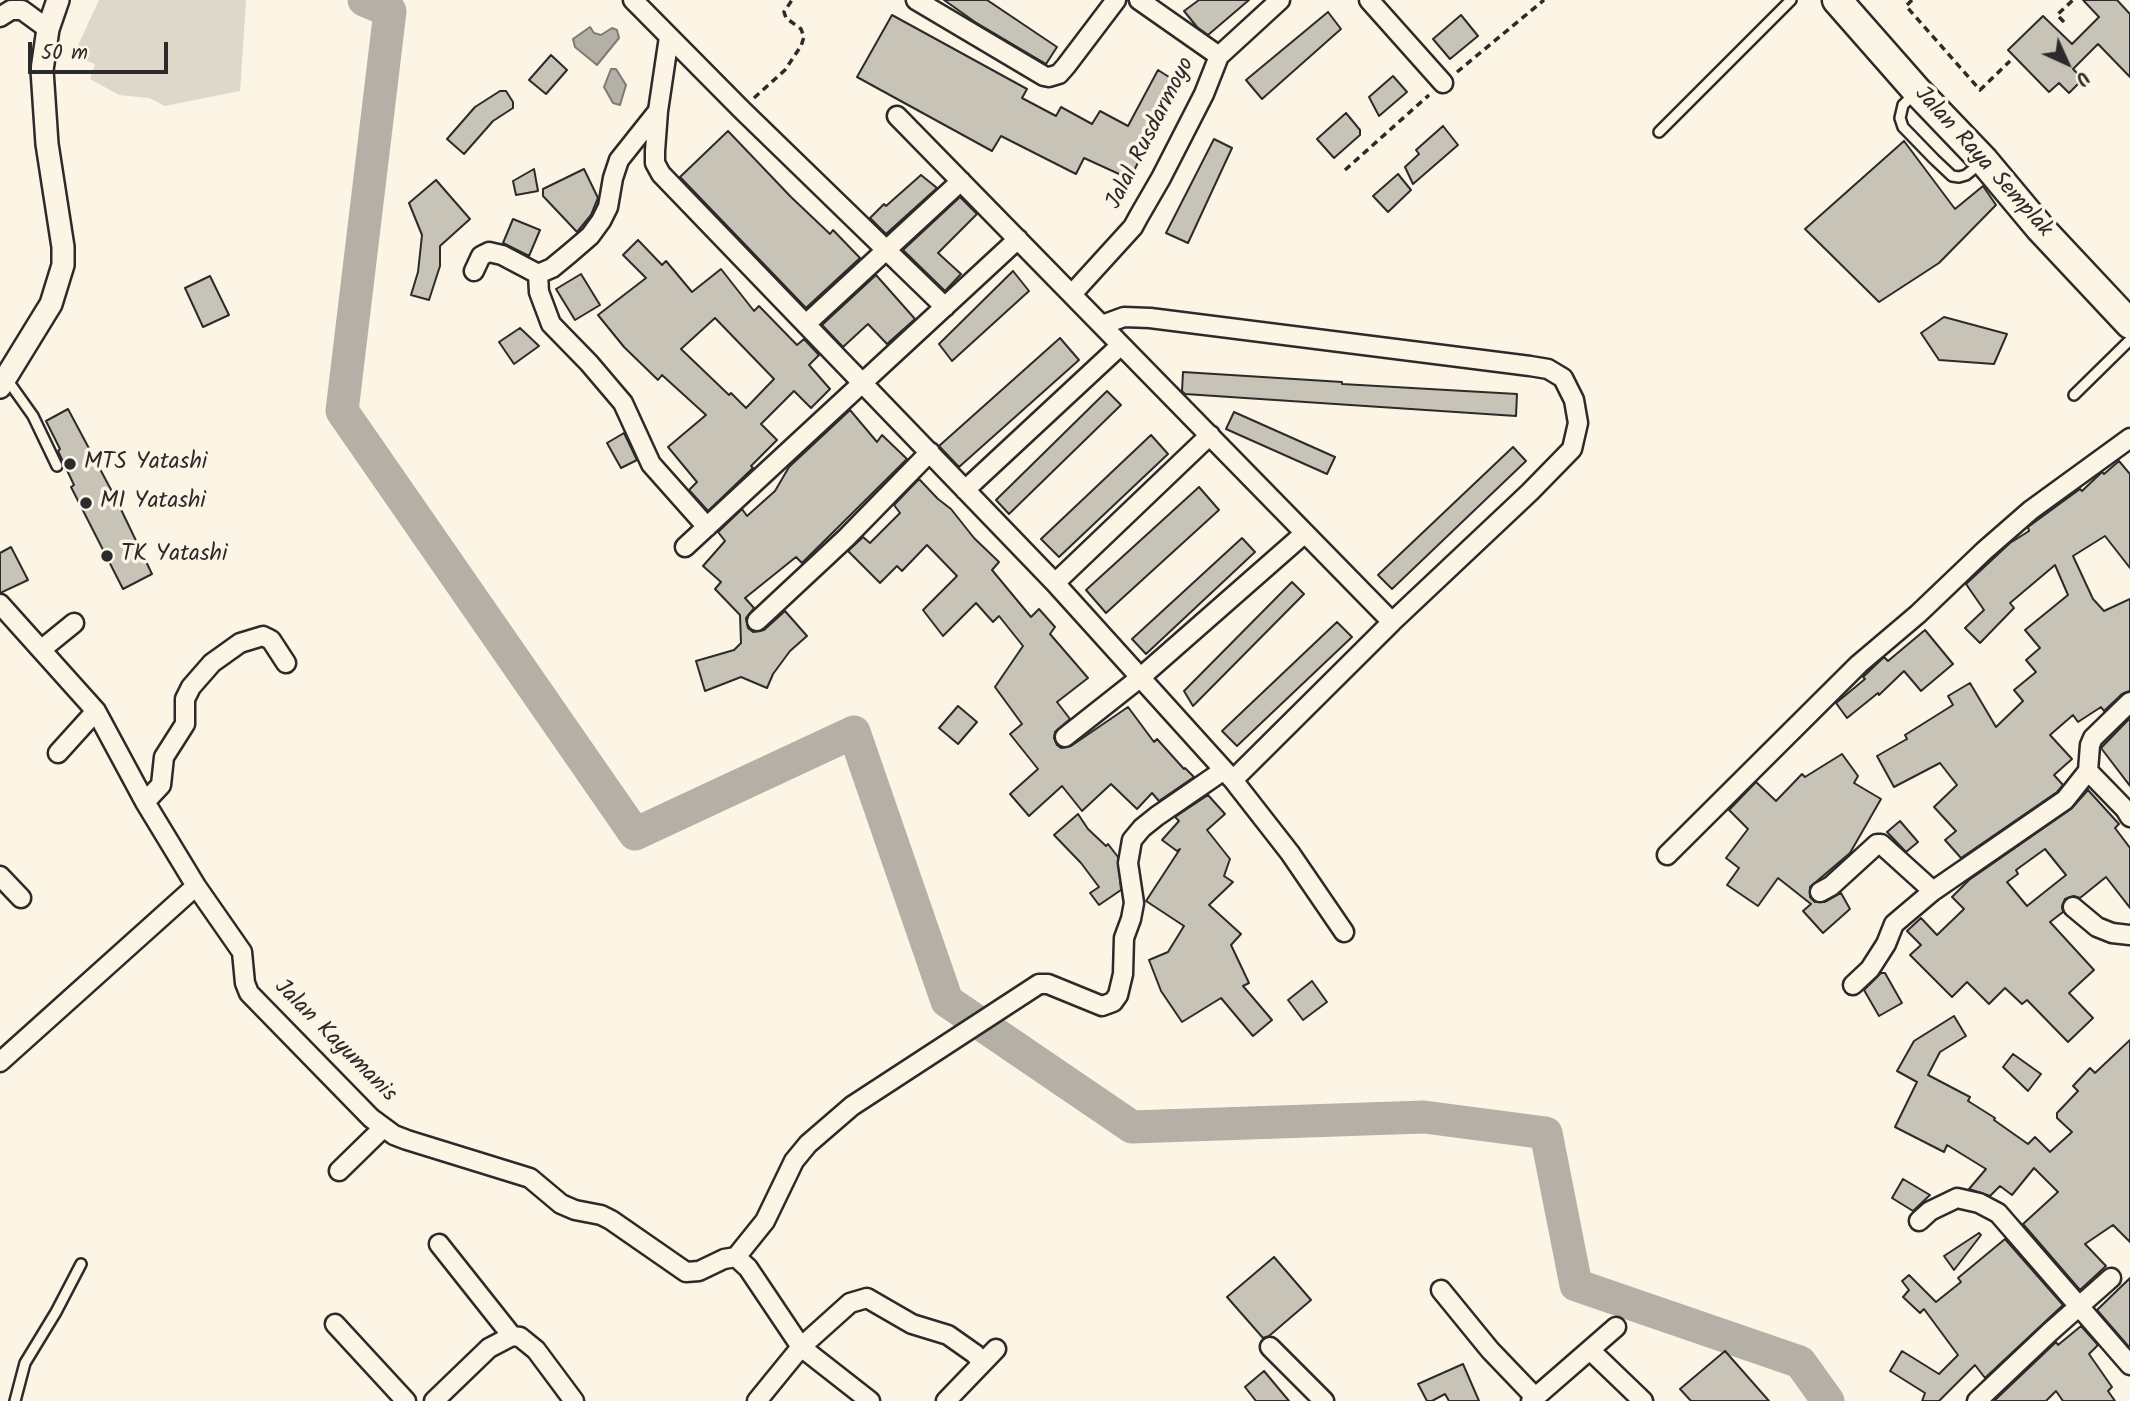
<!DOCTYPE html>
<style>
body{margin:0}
#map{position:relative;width:2130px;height:1401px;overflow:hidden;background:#fcf5e5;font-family:Kalam,sans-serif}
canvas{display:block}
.north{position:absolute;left:2032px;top:28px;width:70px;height:70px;-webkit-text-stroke:5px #fcf5e5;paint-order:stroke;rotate:135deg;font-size:19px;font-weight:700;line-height:28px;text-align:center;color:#2b2b2b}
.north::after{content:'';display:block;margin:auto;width:24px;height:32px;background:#2b2b2b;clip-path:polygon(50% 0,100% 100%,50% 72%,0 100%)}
.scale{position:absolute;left:28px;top:42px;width:140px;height:32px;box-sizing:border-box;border:4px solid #2b2b2b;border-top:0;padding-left:9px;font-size:21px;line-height:24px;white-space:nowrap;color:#2b2b2b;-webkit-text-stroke:5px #fcf5e5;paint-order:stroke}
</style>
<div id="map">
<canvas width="2130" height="1401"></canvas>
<div class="north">U</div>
<div class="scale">50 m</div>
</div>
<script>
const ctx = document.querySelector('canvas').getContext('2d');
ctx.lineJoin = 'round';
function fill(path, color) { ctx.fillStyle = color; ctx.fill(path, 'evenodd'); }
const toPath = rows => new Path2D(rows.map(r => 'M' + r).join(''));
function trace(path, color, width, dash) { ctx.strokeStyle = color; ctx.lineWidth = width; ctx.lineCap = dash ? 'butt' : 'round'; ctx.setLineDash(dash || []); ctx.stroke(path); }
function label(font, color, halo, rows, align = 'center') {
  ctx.font = font + ' Kalam,sans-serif'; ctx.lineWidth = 7; ctx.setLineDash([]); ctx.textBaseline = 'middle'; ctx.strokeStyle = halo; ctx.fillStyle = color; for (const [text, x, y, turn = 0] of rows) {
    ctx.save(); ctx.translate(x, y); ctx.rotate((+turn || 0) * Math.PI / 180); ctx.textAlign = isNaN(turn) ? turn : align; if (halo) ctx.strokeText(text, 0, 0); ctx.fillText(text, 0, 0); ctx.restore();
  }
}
fill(toPath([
 [99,0,246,0,240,91,165,106,149,98,119,95,90,79,95,64,73,56]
]), '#ded8ca');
const water = toPath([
 [590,27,594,33,601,35,612,28,617,30,619,38,597,65,575,47,573,39,590,27],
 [611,69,616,69,626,85,620,105,613,103,604,87,611,69]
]);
fill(water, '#b4b0a5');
trace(water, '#7d7b74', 2);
trace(toPath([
 [364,0,390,11,342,411,635,834,854,732,947,1001,1132,1127,1424,1117,1546,1133,1576,1285,1800,1362,1828,1401]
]), '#b4b0a5', 33);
const building = toPath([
 [944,0,987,0,1057,47,1046,64,975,22,944,0],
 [1199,0,1249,0,1208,35,1197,27,1184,11,1199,0],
 [2083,0,2117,0,2130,14,2130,77,2098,44,2073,69,2083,79,2069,93,2059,83,2049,92,2008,50,2043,16,2072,44,2099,17,2083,0],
 [1328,12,1341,29,1262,99,1246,80,1328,12],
 [892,15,1027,89,1022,98,1056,116,1061,107,1092,124,1100,111,1128,126,1158,70,1177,82,1130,179,1084,158,1076,174,1001,136,992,151,857,77,892,15],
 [1461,15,1478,36,1450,59,1433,39,1461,15],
 [551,55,567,70,546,94,529,80,551,55],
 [1393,76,1407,92,1379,116,1369,97,1393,76],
 [500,91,506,91,513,102,513,108,493,121,464,154,447,139,475,107,500,91],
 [1346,113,1360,130,1360,135,1334,158,1317,139,1346,113],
 [1443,126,1458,145,1413,184,1405,167,1419,154,1416,150,1443,126],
 [728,131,791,197,830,234,833,230,860,258,806,308,680,177,728,131],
 [1214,139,1232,148,1188,243,1166,233,1214,139],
 [1904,141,1955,209,1983,186,1996,205,1939,263,1879,302,1805,229,1904,141],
 [534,169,538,191,516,195,513,181,534,169],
 [584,169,598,198,591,215,577,232,543,196,543,189,584,169],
 [1398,174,1411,190,1388,212,1373,196,1398,174],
 [921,175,937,188,886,234,870,218,884,204,886,206,921,175],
 [436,180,470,219,440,246,440,266,429,300,411,295,418,272,422,235,409,203,436,180],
 [960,197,977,214,938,253,961,274,945,291,903,250,960,197],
 [513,219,540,230,529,256,503,243,513,219],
 [638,240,662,265,666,261,692,292,721,269,754,311,759,306,797,345,804,339,819,355,809,365,830,389,811,408,794,391,761,424,777,440,751,466,753,468,708,511,689,490,697,482,668,447,706,415,662,375,658,380,624,347,598,315,646,278,623,255,638,240],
 [715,318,774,379,746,408,731,393,729,395,681,349,715,318],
 [1013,271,1029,291,952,361,939,344,1013,271],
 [581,274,600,305,575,320,556,289,581,274],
 [876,275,915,319,887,344,868,324,843,347,822,325,876,275],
 [210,276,229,315,203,327,185,288,210,276],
 [1944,317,2007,334,1994,364,1939,360,1921,333,1944,317],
 [520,328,539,346,514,364,499,342,520,328],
 [1060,338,1079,360,959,467,939,446,1060,338],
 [1183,372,1342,382,1342,384,1517,394,1516,416,1185,394,1182,391,1183,372],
 [1107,391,1121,405,1009,514,996,500,1107,391],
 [68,409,116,499,152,574,123,589,71,487,74,485,58,451,60,449,46,421,68,409],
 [850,410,877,442,882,435,907,459,802,563,796,557,745,598,754,608,746,618,748,628,753,632,764,630,785,611,807,636,790,651,773,674,767,688,741,677,705,691,696,661,734,650,741,643,740,615,715,589,721,582,703,566,725,541,718,532,742,509,747,516,775,491,789,467,850,410],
 [1234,412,1335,457,1327,474,1226,429,1234,412],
 [624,433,637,460,621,468,607,443,624,433],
 [1151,435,1168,454,1059,557,1041,539,1151,435],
 [1513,447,1526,461,1392,589,1378,575,1513,447],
 [2119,461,2130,474,2130,568,2105,536,2073,556,2093,599,2104,611,2130,599,2130,691,2122,694,2104,711,2101,707,2078,722,2073,715,2050,735,2072,759,2054,775,2063,785,2057,792,1961,858,1945,840,1956,831,1934,807,1957,785,1940,763,1894,787,1877,756,1907,739,1905,735,1953,705,1948,696,1970,683,1996,727,2023,701,2014,690,2036,672,2026,660,2040,648,2025,630,2068,595,2055,565,2010,603,2014,608,1980,643,1965,628,1984,610,1966,584,2010,543,2029,531,2028,527,2080,489,2082,491,2102,472,2104,474,2119,461],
 [919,479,938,499,951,509,974,538,999,562,992,570,1031,617,1039,609,1055,627,1050,634,1088,678,1057,702,1070,719,1055,732,1054,738,1057,745,1061,748,1071,746,1128,707,1154,742,1157,739,1184,769,1185,768,1194,777,1159,801,1152,793,1137,809,1111,784,1082,811,1062,786,1029,816,1010,794,1038,769,1010,734,1022,724,995,687,1023,646,999,616,993,622,976,603,943,636,923,610,957,576,927,545,902,571,897,566,880,583,848,551,863,537,870,543,900,513,894,505,919,479],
 [1199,487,1219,510,1106,613,1086,590,1199,487],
 [1242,538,1255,552,1146,654,1132,639,1242,538],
 [11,547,28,580,0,593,0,553,11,547],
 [1292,582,1304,594,1193,706,1184,691,1292,582],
 [1337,622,1352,637,1237,746,1222,731,1337,622],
 [1925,630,1953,664,1921,691,1904,671,1879,695,1878,693,1847,718,1836,703,1865,679,1863,677,1884,657,1888,661,1925,630],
 [958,706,977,722,958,744,939,728,958,706],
 [2130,718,2130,786,2101,748,2130,718],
 [1842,754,1858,776,1854,783,1881,799,1850,853,1810,887,1810,897,1815,902,1825,902,1841,893,1850,909,1823,933,1803,911,1811,904,1778,878,1758,906,1727,885,1739,868,1726,858,1748,829,1729,810,1756,782,1776,801,1802,774,1805,777,1842,754],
 [2088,790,2119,824,2115,828,2130,848,2130,908,2106,877,2080,898,2074,896,2065,899,2062,906,2063,912,2050,922,2094,970,2069,993,2093,1018,2068,1042,2027,1000,2022,1004,2005,988,1989,1004,1967,982,1952,997,1910,955,1921,945,1907,931,1921,918,1937,935,1964,909,1952,897,1969,880,2071,809,2088,790],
 [2045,849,2066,875,2027,906,2007,882,2018,874,2016,870,2045,849],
 [1208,795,1225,814,1207,830,1230,859,1224,876,1233,882,1209,905,1241,934,1231,945,1249,983,1243,986,1272,1020,1253,1036,1221,998,1182,1022,1161,991,1149,960,1168,952,1184,926,1146,901,1180,849,1177,851,1162,840,1179,821,1175,817,1208,795],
 [1078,814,1088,829,1106,846,1108,844,1118,857,1121,890,1099,905,1090,893,1099,887,1081,863,1054,835,1078,814],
 [1900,821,1918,842,1906,852,1887,832,1900,821],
 [1881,973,1885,973,1902,1003,1879,1016,1864,990,1881,973],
 [1312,981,1327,1002,1303,1020,1288,1000,1312,981],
 [1954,1016,1966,1036,1940,1052,1928,1075,1970,1097,1968,1101,1995,1118,1994,1120,2028,1144,2035,1137,2050,1152,2072,1132,2057,1118,2057,1113,2078,1091,2073,1086,2090,1068,2095,1073,2130,1040,2130,1242,2113,1225,2085,1244,2106,1266,2080,1290,2023,1224,2058,1192,2034,1168,2012,1195,2000,1186,1990,1196,1969,1189,1986,1169,1947,1145,1944,1152,1895,1127,1917,1082,1897,1071,1914,1041,1954,1016],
 [2013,1054,2041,1074,2028,1091,2003,1067,2013,1054],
 [1903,1179,1930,1195,1913,1211,1892,1198,1903,1179],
 [1979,1233,1981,1235,1954,1270,1944,1256,1979,1233],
 [2005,1239,2063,1305,1985,1378,1975,1365,1939,1401,1922,1401,1925,1393,1890,1371,1902,1351,1939,1374,1958,1355,1924,1309,1920,1313,1903,1297,1909,1290,1902,1281,1909,1275,1936,1302,1961,1282,1958,1278,2005,1239],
 [1274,1257,1311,1300,1269,1336,1263,1338,1227,1297,1274,1257],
 [2130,1278,2130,1348,2097,1310,2130,1278],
 [2081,1326,2098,1345,2089,1354,2112,1387,2108,1391,2115,1401,2063,1401,2056,1391,2046,1401,1994,1401,2056,1342,2058,1345,2081,1326],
 [1725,1351,1769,1401,1691,1401,1680,1389,1725,1351],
 [1463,1364,1479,1401,1449,1401,1445,1394,1432,1401,1427,1401,1418,1384,1463,1364],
 [1264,1371,1289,1401,1256,1401,1245,1387,1264,1371]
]);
fill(building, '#c8c3b7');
trace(building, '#2b2b2b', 2);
const service = toPath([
 [1913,95,1903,105,1900,118,1903,127,1934,159,1952,176,1959,177,1966,175,1981,163],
 [1659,132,1791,0],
 [6,378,33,416,57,466],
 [2074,395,2130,340],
 [15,1401,25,1363,56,1312,81,1264]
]);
const minor = toPath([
 [633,0,742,110,945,307],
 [916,0,1044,76,1049,77,1059,74,1066,66,1116,0],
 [1139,0,1219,56],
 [1369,0,1443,83],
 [0,17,11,10,22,10,48,29],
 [669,37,658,111,655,151,655,163,661,174,1055,583,1233,780,1290,853,1344,932],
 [897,116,1392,622],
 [474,271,481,256,489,252,502,255,538,274,552,268,569,254,590,236,601,221,608,207,613,178,619,160,658,111],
 [538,274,539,292,551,324,589,363,623,403,651,464,707,527],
 [1072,294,1133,227,1139,216,1161,178,1204,94,1219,56,1280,0],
 [806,324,961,181],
 [1102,325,1124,317,1150,318,1530,366,1548,369,1563,378,1574,400,1578,423,1572,449,1530,492,1392,622,1233,780],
 [965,490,1121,345],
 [685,547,1018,239],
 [1055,583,1210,435],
 [0,604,96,711,145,802,196,886,242,952,245,983,249,993,371,1118,394,1135,407,1140,530,1178,561,1204,575,1210,601,1215,611,1220,686,1272,699,1271,724,1259,736,1257,748,1268,801,1347,870,1401],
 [757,621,846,538,930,452],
 [42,649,74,623],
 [1065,737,1141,677,1305,533],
 [58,753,96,711],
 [2088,771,2125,809,2130,817],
 [145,802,161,785,164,757,185,724,185,699,191,687,212,663,240,643,263,636,271,640,286,663],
 [1667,855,1859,664,1918,614,1984,551,2031,510,2130,438],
 [0,876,21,898],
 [1820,892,1831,886,1877,844,1881,844,1933,891],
 [2073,907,2097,927,2112,933,2130,935],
 [1853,985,1870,969,1886,944,1894,924,1933,891,2065,800,2088,771,2090,745,2093,738,2130,702],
 [0,1062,196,886],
 [339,1171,383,1128],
 [1919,1221,1930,1211,1957,1198,1979,1203,1998,1213,2130,1365],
 [439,1244,512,1336],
 [736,1257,765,1221,794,1161,808,1144,852,1106,1039,984,1048,984,1102,1006,1113,1002,1118,995,1123,974,1124,938,1131,919,1134,903,1128,863,1132,840,1142,828,1157,816,1224,770],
 [1441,1290,1490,1350,1535,1397],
 [335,1324,406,1401],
 [1270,1347,1324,1401],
 [1590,1350,1643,1401],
 [434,1401,489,1348,512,1336,520,1337,536,1350,574,1401],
 [757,1401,801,1347,850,1303,867,1298,912,1324,948,1335,975,1354,982,1363],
 [946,1401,996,1349],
 [1531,1401,1616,1327],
 [1977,1401,2050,1332,2111,1278]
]);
const tertiary = toPath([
 [0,387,51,304,63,265,63,247,47,144,42,70,48,29,58,0]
]);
const primary = toPath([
 [1837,0,1917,91,1984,161,2040,228,2130,324]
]);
trace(service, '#2b2b2b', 14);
trace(minor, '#2b2b2b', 23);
trace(tertiary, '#2b2b2b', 26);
trace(primary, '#2b2b2b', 33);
trace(toPath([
 [1912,0,1906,6,1980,90,2010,61],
 [2064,22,2057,15,2073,0],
 [1457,72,1544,0],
 [754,98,785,70,801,46,804,37,801,29,786,18,784,12,792,0],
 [1345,170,1429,95]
]), '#2b2b2b', 3.5, [7, 5]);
trace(service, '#fcf5e5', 9);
trace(minor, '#fcf5e5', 18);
trace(tertiary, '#fcf5e5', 21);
trace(primary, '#fcf5e5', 28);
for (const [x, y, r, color] of [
 [70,464,7,"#2b2b2b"],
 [86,503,7,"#2b2b2b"],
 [107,556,7,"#2b2b2b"]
]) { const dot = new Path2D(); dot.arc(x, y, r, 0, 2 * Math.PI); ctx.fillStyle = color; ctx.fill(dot); trace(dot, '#fcf5e5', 2.5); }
label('23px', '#2b2b2b', '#fcf5e5', [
 ["Jalal Rusdarmoyo",1152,134,-63],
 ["Jalan Raya Semplak",1982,163,48],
 ["Jalan Kayumanis",334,1042,45]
]);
label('23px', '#2b2b2b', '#fcf5e5', [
 ["MTS Yatashi",84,464],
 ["MI Yatashi",100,503],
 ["TK Yatashi",121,556]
], 'left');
</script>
